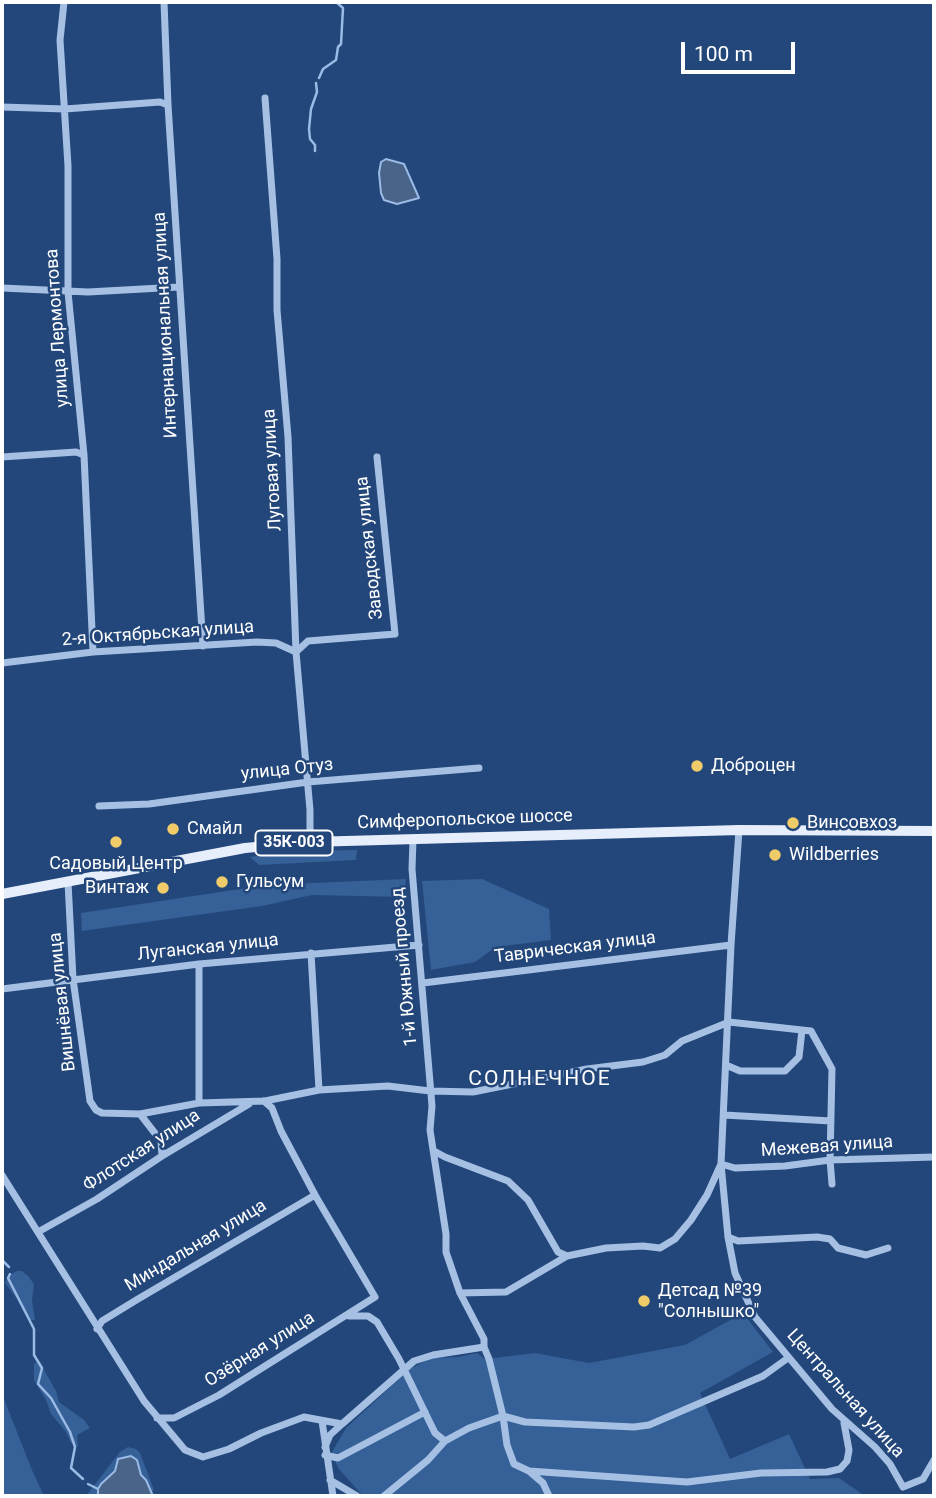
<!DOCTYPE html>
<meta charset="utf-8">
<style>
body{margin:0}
#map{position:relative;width:936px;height:1498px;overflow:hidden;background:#23477a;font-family:Roboto,sans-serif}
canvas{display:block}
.frame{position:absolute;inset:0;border:4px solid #fff;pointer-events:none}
.scale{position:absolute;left:681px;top:42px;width:114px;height:32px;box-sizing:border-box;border:4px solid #fff;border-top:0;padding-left:9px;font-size:21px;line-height:24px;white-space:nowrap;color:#fff;-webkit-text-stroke:5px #23477a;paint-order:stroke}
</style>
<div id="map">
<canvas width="936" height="1498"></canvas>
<div class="frame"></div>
<div class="scale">100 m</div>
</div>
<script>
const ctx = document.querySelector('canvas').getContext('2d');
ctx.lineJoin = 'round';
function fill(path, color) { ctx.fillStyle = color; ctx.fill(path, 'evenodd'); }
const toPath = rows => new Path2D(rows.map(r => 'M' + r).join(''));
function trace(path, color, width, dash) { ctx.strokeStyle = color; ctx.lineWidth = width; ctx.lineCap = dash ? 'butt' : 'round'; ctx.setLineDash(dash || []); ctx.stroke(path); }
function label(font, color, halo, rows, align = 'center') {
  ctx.font = font + ' Roboto,sans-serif'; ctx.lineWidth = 5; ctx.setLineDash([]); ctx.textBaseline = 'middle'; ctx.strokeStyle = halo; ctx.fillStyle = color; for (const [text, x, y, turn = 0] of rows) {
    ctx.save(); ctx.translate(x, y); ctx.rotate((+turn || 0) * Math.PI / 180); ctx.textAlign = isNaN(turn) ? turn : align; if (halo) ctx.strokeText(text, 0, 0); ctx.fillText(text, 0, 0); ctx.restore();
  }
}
fill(toPath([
 [357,850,356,860,259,865,250,857,291,851],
 [406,879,404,897,312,895,262,906,82,931,81,913,266,885],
 [482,879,549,909,551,940,496,947,475,962,431,970,422,881],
 [17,1271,22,1271,28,1276,34,1284,32,1300,35,1320,28,1320,17,1299,5,1283,8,1276],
 [743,1313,773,1352,700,1393,730,1459,789,1434,810,1479,839,1478,865,1496,363,1496,338,1468,332,1452,346,1428,410,1369,431,1358,459,1357,477,1353,485,1359,535,1353,589,1363,685,1345],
 [39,1361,56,1391,59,1402,84,1420,90,1428,77,1435,78,1447,71,1443,66,1432,51,1414,46,1400,34,1380,34,1364],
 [2,1394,32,1470,44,1496,2,1496],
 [128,1447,136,1449,140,1453,154,1490,151,1492,119,1460,115,1464,117,1470,99,1496,86,1496,120,1452]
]), '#366098');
const water = toPath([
 [386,159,404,164,419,198,397,204,384,200,381,193,379,173,381,162,386,159],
 [131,1456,137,1460,141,1475,146,1480,153,1496,95,1496,98,1494,98,1489,101,1484,115,1471,118,1459,131,1456]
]);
fill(water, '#496389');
trace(water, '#9abbe5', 2);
trace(toPath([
 [319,78,323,69,336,60,338,47,341,44,343,8,336,2],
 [315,151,315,145,310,139,309,129,311,109,317,92,316,83],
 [2,1260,9,1267],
 [10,1274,8,1278,34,1329,34,1355,42,1368,38,1384,51,1398,70,1432,75,1447,71,1468,83,1479],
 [88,1484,98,1489]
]), '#9abbe5', 2.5);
trace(toPath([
 [64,2,60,40,68,166,68,292,84,455,93,652],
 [164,2,168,105,203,646],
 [265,98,277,259,277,310,288,437,296,652,310,810,310,842],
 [2,107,65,109,160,102,168,105],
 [2,288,88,292,179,287],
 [2,457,76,452,84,455],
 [2,663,93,652,257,642,276,643,296,652,308,641,395,634,377,457],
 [99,806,149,804,308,782,479,768],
 [739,830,731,945,721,1164,728,1237,735,1273,755,1317,832,1409,875,1447,890,1464,903,1487],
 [413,840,412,869,432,1106,430,1130,446,1234,446,1252,460,1293,484,1339,484,1347,489,1359,503,1416,507,1445,514,1464,529,1471,543,1483,549,1496],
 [68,882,73,979,90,1101,96,1110,102,1113,140,1114,199,1103,265,1101,319,1090,388,1086,430,1091,473,1092,587,1069,643,1062,665,1055,682,1041,729,1022,811,1031,832,1069,830,1160,832,1184],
 [311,953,319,1090],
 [199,964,199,1103],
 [423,983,731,945],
 [2,989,199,964,419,945],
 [726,1065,740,1071,785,1071,799,1057,802,1030],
 [140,1114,161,1141,162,1156],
 [724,1115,831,1121],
 [434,1151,445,1157,508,1181,528,1200,558,1252,567,1256],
 [2,1175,144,1401,185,1450,203,1457,229,1449,261,1433,304,1417,342,1424,414,1361,433,1355,484,1347],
 [38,1232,97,1199,162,1156,249,1104],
 [728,1237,738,1241,817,1237,830,1239,838,1248,866,1255,888,1248],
 [460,1293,506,1292,567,1256,606,1248,643,1246,660,1248,675,1239,691,1220,707,1195,721,1164,735,1168,785,1166,830,1160,934,1157],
 [349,1316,368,1316,377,1322,399,1359,435,1433,445,1441],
 [97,1329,102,1321,138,1299,315,1195],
 [157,1418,174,1418,219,1395,375,1297,315,1195,281,1131,272,1108,264,1101],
 [322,1421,333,1496],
 [325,1447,330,1435,342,1424],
 [325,1455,338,1458,425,1412],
 [529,1471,687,1482,761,1473,827,1472,840,1469,847,1461,849,1450,844,1423],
 [330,1480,357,1496],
 [903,1487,923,1479,934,1460],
 [384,1496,428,1460,445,1441,469,1428,503,1416,525,1422,634,1427,649,1425,763,1376,788,1358]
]), '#a6c0e4', 7);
trace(toPath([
 [2,894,245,848,310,842,739,830,934,831]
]), '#e6eefc', 10);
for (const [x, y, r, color] of [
 [697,766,7,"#efcc69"],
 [793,823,7,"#efcc69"],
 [173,829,7,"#efcc69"],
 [116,842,7,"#efcc69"],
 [775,855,7,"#efcc69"],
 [222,882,7,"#efcc69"],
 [163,888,7,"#efcc69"],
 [644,1301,7,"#efcc69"]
]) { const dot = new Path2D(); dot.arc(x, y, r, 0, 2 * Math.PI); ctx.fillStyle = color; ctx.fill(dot); trace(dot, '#23477a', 2.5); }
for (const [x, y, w] of [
 [294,843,77]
]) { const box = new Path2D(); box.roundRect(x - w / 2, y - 12.5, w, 25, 5); ctx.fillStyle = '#23477a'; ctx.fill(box); trace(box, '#fff', 2); }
label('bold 16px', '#fff', null, [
 ["35К-003",294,843]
]);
label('18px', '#fff', '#23477a', [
 ["Интернациональная улица",166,325,-93],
 ["улица Лермонтова",58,328,-94],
 ["Луговая улица",273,470,-93],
 ["Заводская улица",370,548,-96],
 ["2-я Октябрьская улица",158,634,-4],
 ["улица Отуз",287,770,-6],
 ["Симферопольское шоссе",465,820,-2],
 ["Луганская улица",208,948,-6],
 ["Таврическая улица",575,948,-7],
 ["1-й Южный проезд",405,967,-95],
 ["Вишнёвая улица",63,1002,-96],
 ["Межевая улица",827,1147,-4],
 ["Флотская улица",142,1151,-33],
 ["Миндальная улица",196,1246,-31],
 ["Озёрная улица",260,1350,-32],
 ["Центральная улица",845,1394,48]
]);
label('18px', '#fff', '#23477a', [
 ["Доброцен",711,766],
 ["Винсовхоз",807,823],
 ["Смайл",187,829],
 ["Wildberries",789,855],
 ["Садовый Центр",116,864,"center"],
 ["Гульсум",236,882],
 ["Винтаж",149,888,"right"],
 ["Детсад №39",658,1291],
 ["\"Солнышко\"",658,1312]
], 'left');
ctx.letterSpacing = '2px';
label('21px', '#fff', '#23477a', [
 ["СОЛНЕЧНОЕ",540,1080]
]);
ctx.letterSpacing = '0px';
</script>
